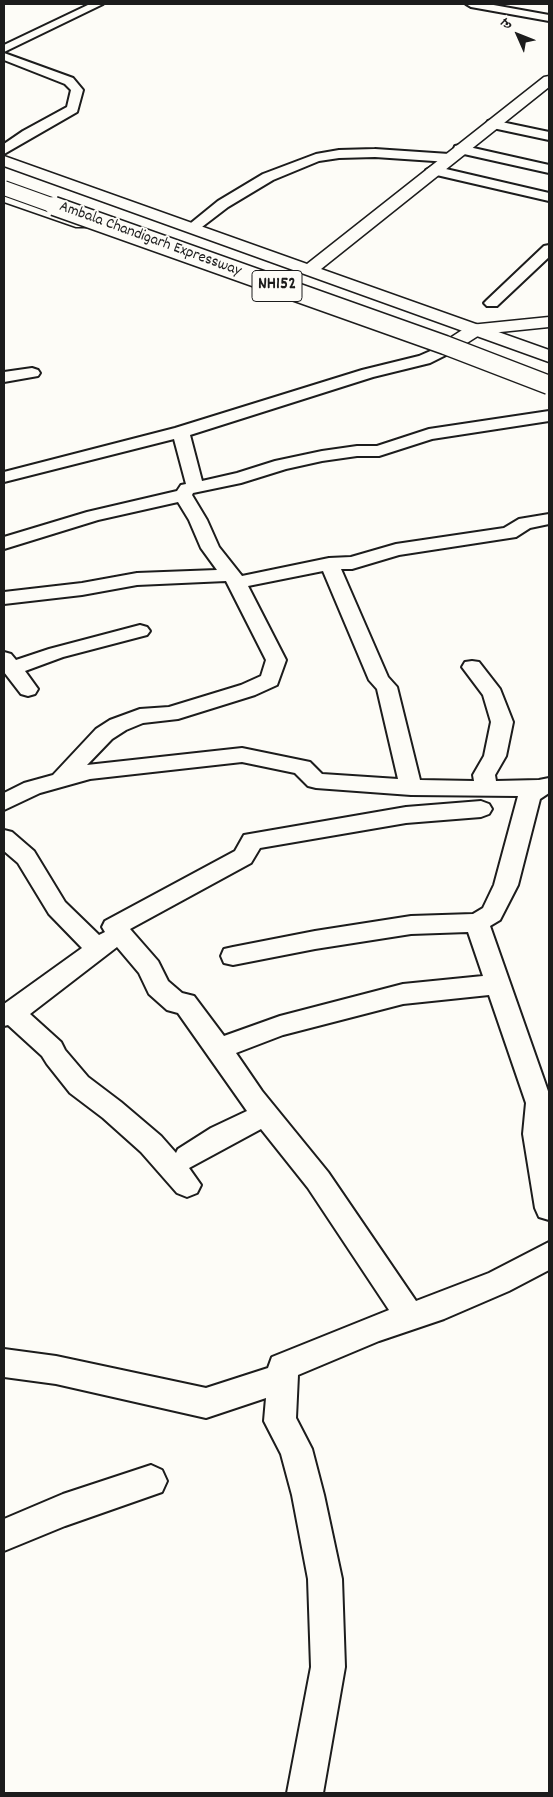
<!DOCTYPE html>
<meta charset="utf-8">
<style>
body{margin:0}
#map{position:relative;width:553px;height:1797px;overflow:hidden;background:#fdfcf7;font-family:Dekko,"Playpen Sans Deva",sans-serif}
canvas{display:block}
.frame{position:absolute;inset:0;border:5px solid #1c1c1c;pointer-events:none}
.north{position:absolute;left:493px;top:10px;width:50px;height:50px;-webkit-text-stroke:4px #fdfcf7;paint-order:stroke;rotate:314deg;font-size:14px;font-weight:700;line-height:20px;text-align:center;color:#1c1c1c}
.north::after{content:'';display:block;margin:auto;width:18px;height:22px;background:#1c1c1c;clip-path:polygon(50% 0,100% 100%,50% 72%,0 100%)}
</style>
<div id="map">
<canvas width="553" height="1797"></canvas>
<div class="frame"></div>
<div class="north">उ</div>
</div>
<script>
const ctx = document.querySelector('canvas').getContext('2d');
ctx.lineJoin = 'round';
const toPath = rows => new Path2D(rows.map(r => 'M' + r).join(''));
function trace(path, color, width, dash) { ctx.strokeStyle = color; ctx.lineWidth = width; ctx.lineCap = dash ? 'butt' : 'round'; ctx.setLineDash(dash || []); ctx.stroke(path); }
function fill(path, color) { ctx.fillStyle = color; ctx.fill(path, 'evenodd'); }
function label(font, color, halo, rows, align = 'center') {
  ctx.font = font + ' Dekko,sans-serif'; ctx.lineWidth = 4; ctx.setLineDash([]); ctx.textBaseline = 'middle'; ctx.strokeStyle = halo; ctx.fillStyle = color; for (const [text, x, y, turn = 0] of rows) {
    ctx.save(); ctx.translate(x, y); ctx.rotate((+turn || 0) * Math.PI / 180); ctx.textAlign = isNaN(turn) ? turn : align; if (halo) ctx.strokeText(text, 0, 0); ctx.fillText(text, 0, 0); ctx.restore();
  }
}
const street = toPath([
 [90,4,103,4,4,52,4,45,90,4],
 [466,4,488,4,549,15,549,21,471,7,466,4],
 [4,53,73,78,83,90,77,112,4,154,4,144,23,131,67,107,71,90,65,84,4,60,4,53],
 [492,120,549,132,549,140,488,127,486,124,488,121,492,120],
 [460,145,549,165,549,173,455,152,454,149,455,146,460,145],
 [375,149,449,154,455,158,449,162,375,157,339,158,319,161,273,180,228,207,198,230,193,231,186,227,218,201,263,174,316,154,339,150,375,149],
 [433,166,549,193,549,201,428,173,426,170,433,166],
 [549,245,549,257,497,306,487,306,484,303,487,300,544,246,549,245],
 [442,346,448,348,450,351,448,354,430,363,373,377,190,435,202,481,237,473,275,461,322,451,357,446,377,446,429,429,549,411,549,421,432,439,379,456,357,456,322,461,286,469,241,483,193,493,192,495,207,520,219,547,242,576,329,558,351,557,396,544,504,528,519,519,549,514,549,524,530,528,516,537,399,555,352,569,341,569,388,677,397,687,420,780,474,781,473,775,484,756,491,722,483,695,462,667,465,662,472,661,479,662,500,689,513,722,506,756,495,775,496,781,539,780,549,778,549,793,540,799,518,885,500,920,490,926,549,1094,549,1220,539,1217,535,1208,523,1134,526,1103,489,995,403,1004,283,1035,236,1053,262,1091,328,1172,416,1301,489,1273,549,1242,549,1270,509,1291,444,1319,379,1341,298,1375,296,1418,312,1449,324,1495,342,1579,345,1667,323,1793,287,1793,311,1667,308,1579,292,1495,281,1454,264,1421,266,1398,206,1418,56,1384,4,1377,4,1349,56,1356,206,1388,268,1368,272,1357,389,1310,308,1188,261,1129,189,1168,201,1185,197,1193,187,1197,177,1193,141,1152,103,1118,70,1093,47,1064,42,1056,8,1025,4,1026,4,1004,82,948,49,914,18,863,4,851,4,830,12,832,34,851,65,902,99,935,105,932,102,927,105,921,235,851,244,835,406,807,481,801,489,804,492,809,489,814,481,817,406,823,260,848,251,863,130,929,158,961,168,981,182,993,194,996,224,1036,280,1016,403,984,483,976,468,932,411,934,315,949,233,965,224,963,221,956,224,949,233,947,315,931,411,916,473,914,483,908,494,885,518,796,411,795,316,788,308,786,295,773,242,762,90,779,40,793,4,810,4,793,24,783,53,775,96,729,110,720,140,709,169,707,241,685,261,676,266,660,226,581,137,585,82,595,4,604,4,592,82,583,137,573,217,570,201,548,189,520,178,502,98,520,4,549,4,537,87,512,177,491,181,485,186,484,174,439,4,482,4,472,175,428,362,370,419,356,442,346],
 [323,571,369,680,377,689,398,779,322,774,310,762,242,748,87,765,112,739,126,730,143,723,178,719,255,695,277,685,286,660,248,586,323,571],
 [117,947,139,973,149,994,167,1010,178,1013,247,1111,211,1128,178,1149,176,1153,161,1136,121,1102,88,1077,65,1050,61,1042,30,1014,117,947],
 [32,368,38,370,40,373,38,376,4,382,4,372,32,368],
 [140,625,147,627,150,631,147,635,63,657,25,671,38,689,35,694,28,696,21,694,4,672,4,652,11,654,16,660,49,649,140,625],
 [151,1465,162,1470,167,1481,162,1492,65,1526,4,1551,4,1519,63,1494,151,1465]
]);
const secondary = toPath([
 [549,76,549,87,321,269,549,350,549,362,4,166,4,156,307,264,544,77,549,76],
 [4,192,88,221,90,224,88,227,76,227,4,202,4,192]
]);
const primary = toPath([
 [549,317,549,327,481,334,448,355,442,356,436,355,433,351,436,347,470,325,549,317]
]);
trace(street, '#1c1c1c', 4);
trace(secondary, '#1c1c1c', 3);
trace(primary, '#1c1c1c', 3);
fill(street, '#fdfcf7');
fill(secondary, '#fdfcf7');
fill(primary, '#fdfcf7');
const highwayBridgeFar1 = toPath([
 [4,188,57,207]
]);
const highwayBridge = toPath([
 [54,206,445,345,549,385]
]);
trace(highwayBridgeFar1, '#1c1c1c', 16, []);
trace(highwayBridge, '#1c1c1c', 21, []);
trace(highwayBridgeFar1, '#fdfcf7', 14);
trace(highwayBridge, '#fdfcf7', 18);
label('16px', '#1c1c1c', '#fdfcf7', [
 ["Ambala Chandigarh Expressway",150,240,20]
]);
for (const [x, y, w] of [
 [277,286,50]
]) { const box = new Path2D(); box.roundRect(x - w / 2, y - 15.5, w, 31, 4); ctx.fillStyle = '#fdfcf7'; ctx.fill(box); trace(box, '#1c1c1c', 1); }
label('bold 18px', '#1c1c1c', null, [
 ["NH152",277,286]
]);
</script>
